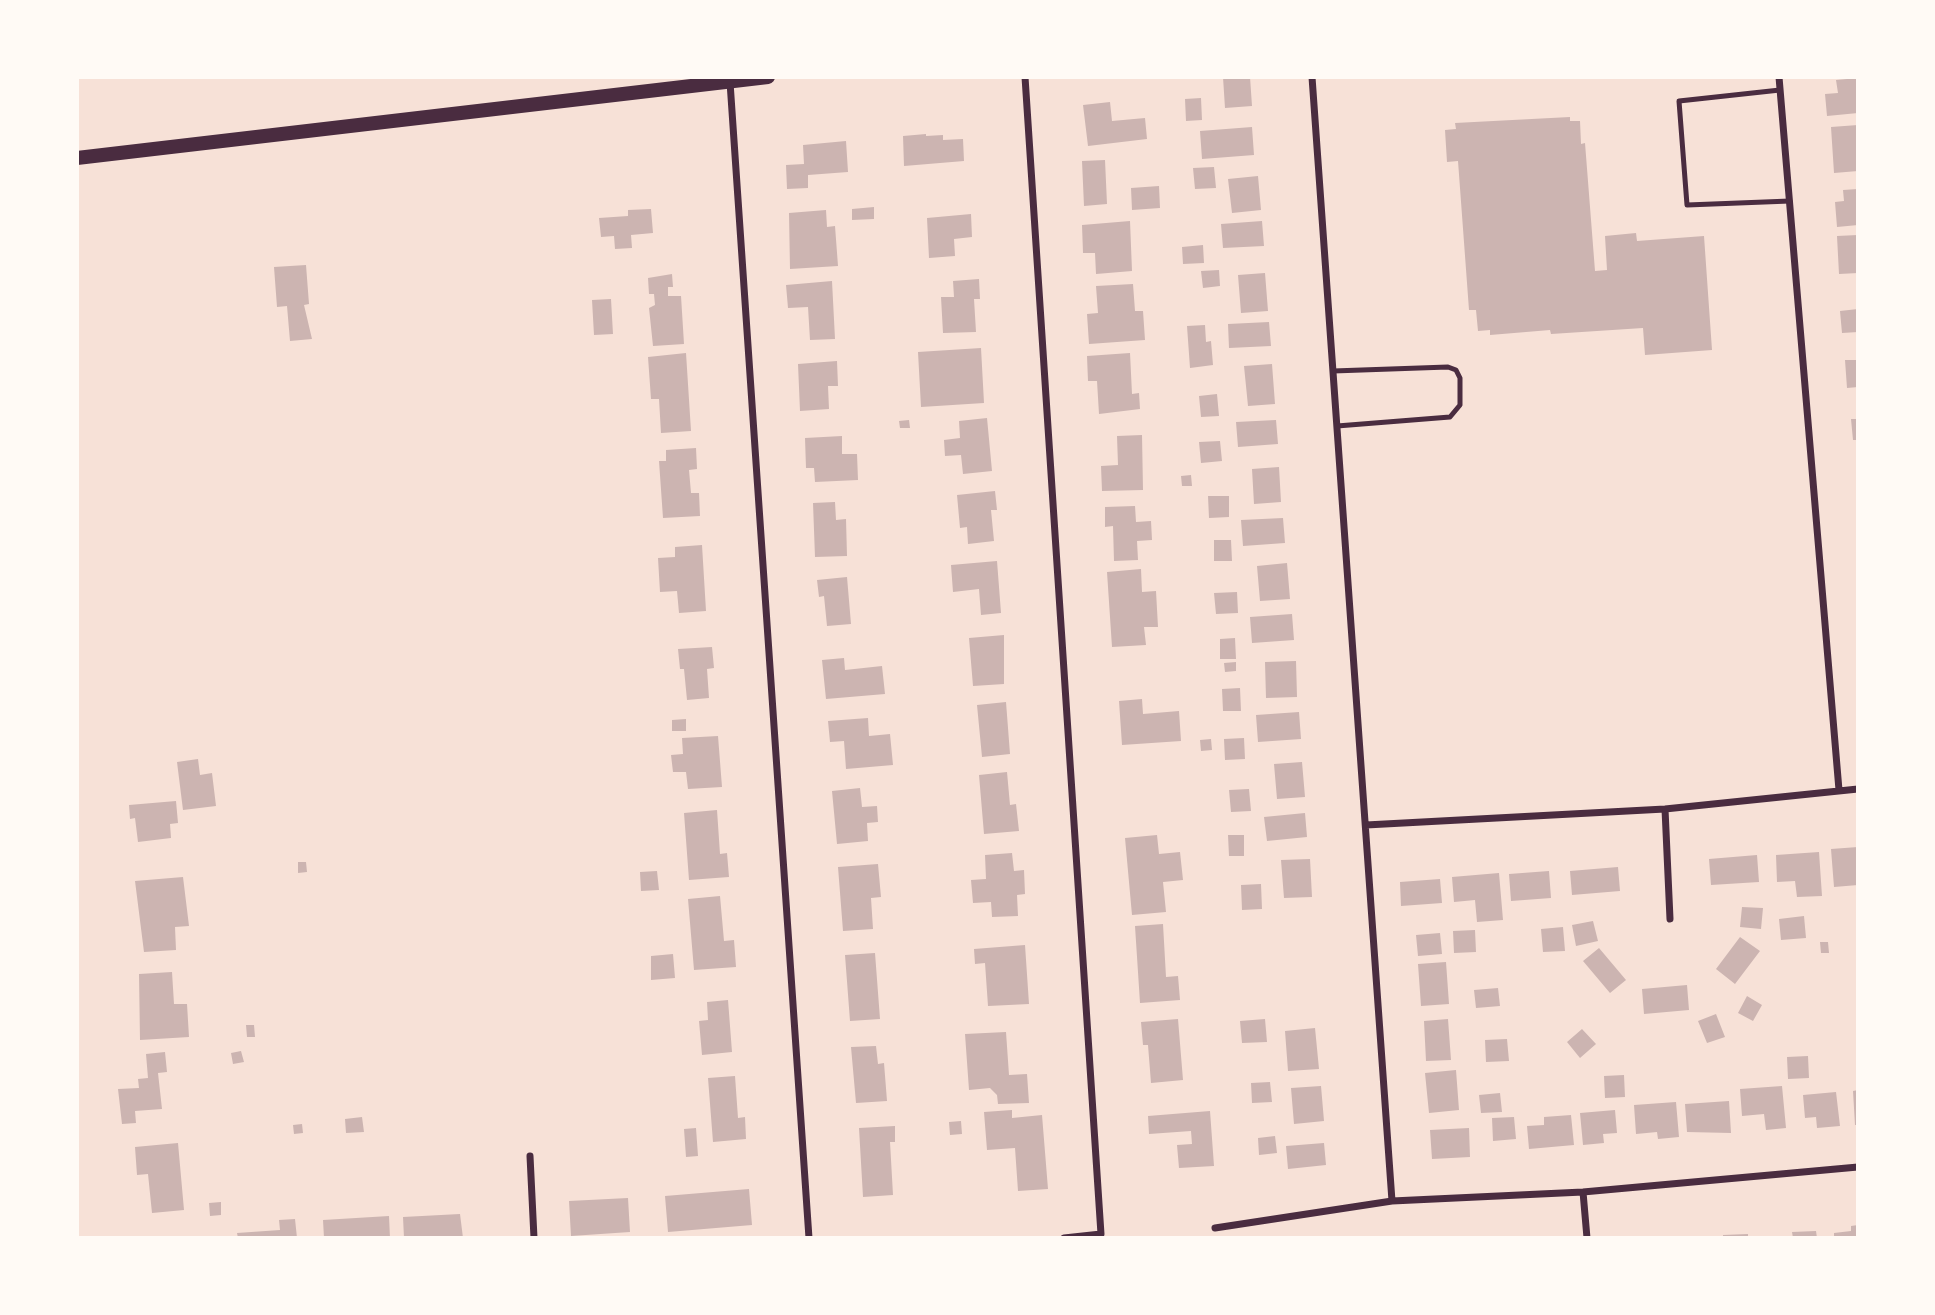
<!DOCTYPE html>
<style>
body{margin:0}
#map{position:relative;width:1935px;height:1315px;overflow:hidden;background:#f7e1d7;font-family:"Asap Condensed",sans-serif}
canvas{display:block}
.frame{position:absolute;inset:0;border:79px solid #fffaf5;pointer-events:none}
</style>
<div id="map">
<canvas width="1935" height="1315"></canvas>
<div class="frame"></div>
</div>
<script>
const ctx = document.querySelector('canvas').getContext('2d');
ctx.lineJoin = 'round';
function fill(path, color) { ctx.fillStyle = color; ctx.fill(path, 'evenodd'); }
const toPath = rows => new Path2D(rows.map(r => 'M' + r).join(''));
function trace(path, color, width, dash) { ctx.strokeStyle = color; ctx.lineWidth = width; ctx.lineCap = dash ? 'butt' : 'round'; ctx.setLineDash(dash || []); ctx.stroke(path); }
fill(toPath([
 [1223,77,1250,77,1252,106,1225,108],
 [1858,78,1858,113,1827,116,1825,94,1838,93,1836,80],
 [1201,98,1202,120,1186,121,1185,99],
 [1110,102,1112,121,1145,118,1147,139,1088,146,1083,105],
 [1570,117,1570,121,1580,121,1581,144,1585,143,1595,271,1607,270,1605,236,1636,233,1637,241,1704,236,1712,350,1645,355,1643,328,1551,334,1550,330,1490,335,1490,330,1478,331,1476,310,1469,310,1458,161,1447,162,1445,130,1456,129,1455,123],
 [1858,125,1858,171,1834,173,1831,127],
 [1252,127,1254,155,1202,159,1200,131],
 [926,134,926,136,943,135,943,140,963,139,964,161,904,166,903,136],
 [846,141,848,172,808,175,808,188,787,189,786,165,804,164,803,145],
 [1105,160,1107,204,1084,206,1082,161],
 [1214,167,1216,188,1195,189,1193,168],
 [1258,176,1261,210,1232,213,1228,179],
 [1159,186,1160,208,1132,210,1131,188],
 [1858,189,1858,225,1837,227,1835,202,1844,201,1843,190],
 [874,207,874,219,852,220,852,209],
 [651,209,653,233,631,235,632,248,615,249,614,236,601,237,599,218,628,216,628,210],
 [826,210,827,227,835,226,838,266,790,269,789,213],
 [971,214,972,237,954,239,955,256,929,258,927,218],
 [1130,221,1132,271,1096,274,1095,253,1083,253,1082,225],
 [1262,221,1264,246,1223,248,1221,224],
 [1858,235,1858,273,1839,274,1837,236],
 [1203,245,1204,263,1183,264,1182,247],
 [306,265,309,304,304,305,312,339,290,341,287,306,277,307,274,267],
 [1219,270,1220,286,1203,288,1201,271],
 [1265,273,1268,311,1241,313,1238,275],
 [672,274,673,287,668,287,668,296,681,296,684,344,653,346,649,308,655,305,654,294,649,294,648,278],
 [979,279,980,299,974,299,976,332,943,333,941,297,954,297,953,281],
 [832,281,835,339,810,340,808,307,788,308,786,285],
 [1133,284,1135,311,1143,311,1145,340,1089,344,1087,314,1098,313,1096,286],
 [611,299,613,334,594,335,592,300],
 [1858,309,1858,332,1842,333,1840,311],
 [1269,322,1271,346,1229,348,1228,324],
 [1205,325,1206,342,1211,341,1213,365,1190,368,1187,326],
 [981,348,984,403,921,407,918,352],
 [686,353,691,431,661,433,659,399,651,399,648,357],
 [1130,353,1132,394,1139,393,1140,409,1099,414,1097,381,1088,381,1087,356],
 [1845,360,1858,360,1858,387,1847,388],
 [837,361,838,386,828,386,829,409,800,411,798,364],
 [1272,364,1275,404,1248,406,1244,366],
 [1217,394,1219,416,1201,417,1199,396],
 [987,418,992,471,963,474,961,455,945,456,944,440,960,438,959,421],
 [1851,419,1858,419,1858,440,1853,440],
 [909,420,910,428,900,428,899,421],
 [1276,420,1278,444,1238,447,1236,422],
 [1142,435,1143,490,1102,491,1101,466,1118,465,1117,436],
 [842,436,842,454,857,454,858,480,815,482,814,468,806,468,805,438],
 [1220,441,1222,461,1201,463,1199,442],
 [696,448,697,469,689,470,691,493,699,493,700,516,663,518,659,461,666,461,666,450],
 [1279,467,1281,502,1254,504,1252,469],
 [1191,475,1192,486,1182,486,1181,476],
 [995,491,997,510,991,510,994,541,968,544,967,527,960,528,957,495],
 [1208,496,1229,496,1229,517,1209,518],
 [835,502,836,520,846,519,847,556,815,557,813,503],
 [1135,506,1136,522,1151,521,1152,540,1137,541,1138,560,1114,561,1113,526,1105,527,1105,507],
 [1283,518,1285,543,1243,546,1241,520],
 [1214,540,1231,540,1232,561,1214,561],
 [702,545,706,611,679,613,677,591,660,592,658,558,675,557,675,547],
 [997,561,1001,613,981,615,979,589,953,592,951,565],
 [1287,563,1290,599,1260,601,1257,566],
 [1141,569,1142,592,1156,591,1158,627,1144,627,1146,645,1112,647,1107,572],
 [847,577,851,624,827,626,824,596,819,597,817,580],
 [1237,592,1238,613,1216,614,1214,593],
 [1292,614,1294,640,1252,643,1250,617],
 [1004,635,1004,684,973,686,969,638],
 [1235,638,1236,659,1220,659,1220,639],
 [712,647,714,668,707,669,709,698,687,700,684,669,680,669,678,649],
 [844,658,845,670,882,666,885,694,826,699,822,660],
 [1296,661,1297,697,1266,698,1265,662],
 [1236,662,1236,671,1225,672,1224,663],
 [1240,688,1241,711,1223,711,1222,689],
 [1142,699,1143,714,1179,711,1181,741,1122,745,1119,701],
 [1006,702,1010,754,982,757,977,705],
 [1299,712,1301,739,1258,742,1256,715],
 [868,718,869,736,890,734,893,765,846,769,844,741,830,742,828,721],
 [686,719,686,731,672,731,672,720],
 [718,736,722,787,688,789,686,772,673,772,671,755,683,754,682,738],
 [1244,738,1245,759,1225,760,1224,739],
 [1211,739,1212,750,1201,751,1200,740],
 [198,759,200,775,212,773,216,806,183,810,177,762],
 [1302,762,1305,797,1277,799,1274,764],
 [1007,772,1010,805,1016,804,1019,831,984,834,979,775],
 [860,788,862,807,877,806,878,822,867,823,868,841,837,844,832,791],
 [1249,789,1251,811,1231,812,1229,790],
 [176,801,178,823,170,824,171,838,138,842,135,818,130,819,129,805],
 [717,810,720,854,727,853,729,877,689,880,684,813],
 [1305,813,1307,837,1267,841,1264,817],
 [1157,835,1159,854,1180,852,1183,880,1163,882,1166,912,1132,915,1125,838],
 [1228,835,1244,835,1244,856,1229,856],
 [1858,847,1858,885,1834,887,1831,849],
 [1819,852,1822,896,1797,897,1795,881,1777,882,1776,855],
 [1012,853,1014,871,1024,870,1025,894,1017,895,1018,916,992,917,991,902,973,903,971,880,986,879,985,855],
 [1757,855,1759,882,1711,885,1709,859],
 [1310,859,1312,897,1284,898,1281,860],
 [298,862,306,862,307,872,298,873],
 [878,864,881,897,871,898,873,929,843,931,838,867],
 [1618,867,1620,891,1572,895,1570,871],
 [657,871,659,890,641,891,640,872],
 [1549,871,1551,898,1511,901,1509,874],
 [1499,873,1503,920,1477,922,1475,900,1454,902,1452,877],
 [183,877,189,926,175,927,176,950,144,952,135,881],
 [1440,879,1442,903,1401,906,1400,882],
 [1261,884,1262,909,1242,910,1241,885],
 [720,896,724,941,734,940,736,967,694,970,688,899],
 [1742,907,1763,908,1761,929,1740,927],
 [1804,916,1806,938,1781,940,1779,919],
 [1593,921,1598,941,1576,946,1572,925],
 [1163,924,1166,977,1178,976,1180,1000,1140,1003,1135,926],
 [1563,927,1565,951,1543,952,1541,929],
 [1475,930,1476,952,1454,953,1453,931],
 [1440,933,1442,954,1418,956,1416,935],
 [1740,937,1760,951,1735,984,1716,969],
 [1820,942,1828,942,1829,953,1821,953],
 [1025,945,1029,1004,988,1006,985,963,975,964,974,949],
 [1599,948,1626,980,1610,993,1583,961],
 [875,953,880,1019,850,1021,845,955],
 [673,954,675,978,651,980,651,956],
 [1446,962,1449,1004,1421,1006,1418,964],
 [172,972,174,1004,187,1004,189,1037,140,1040,139,974],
 [1687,985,1689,1010,1644,1014,1642,989],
 [1498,988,1500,1006,1476,1008,1474,990],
 [1747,996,1762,1005,1753,1021,1738,1013],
 [728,1000,732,1052,702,1055,699,1021,708,1020,707,1002],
 [1716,1014,1725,1037,1707,1043,1698,1021],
 [1178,1019,1183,1080,1151,1083,1148,1045,1143,1045,1141,1022],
 [1265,1019,1267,1042,1242,1043,1240,1021],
 [1448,1019,1451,1060,1426,1061,1424,1021],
 [246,1025,254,1025,255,1037,247,1037],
 [1315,1028,1319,1069,1288,1071,1285,1031],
 [1582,1029,1596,1044,1580,1058,1567,1042],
 [1006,1032,1009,1075,1027,1074,1029,1103,998,1104,997,1095,990,1088,969,1090,965,1034],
 [1507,1039,1509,1061,1486,1062,1485,1040],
 [876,1046,878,1064,884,1063,887,1101,856,1103,851,1047],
 [241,1051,244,1062,233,1064,231,1053],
 [165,1052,167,1072,158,1073,162,1109,135,1111,136,1123,122,1124,118,1089,139,1088,138,1079,148,1078,146,1054],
 [1808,1056,1809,1078,1788,1079,1787,1057],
 [1456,1070,1459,1110,1429,1113,1425,1073],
 [1624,1075,1625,1097,1605,1098,1604,1076],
 [735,1076,738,1118,745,1117,746,1139,713,1142,708,1078],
 [1270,1082,1272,1102,1252,1103,1251,1083],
 [1321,1086,1324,1121,1294,1124,1291,1088],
 [1782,1086,1786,1128,1766,1130,1764,1114,1742,1116,1740,1089],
 [1858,1090,1858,1125,1855,1125,1853,1091],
 [1836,1092,1840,1126,1817,1128,1816,1117,1805,1118,1803,1095],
 [1500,1093,1502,1112,1481,1113,1479,1095],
 [1729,1101,1731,1133,1687,1132,1685,1104],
 [1676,1102,1679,1137,1658,1139,1657,1132,1636,1134,1634,1105],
 [1012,1110,1012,1118,1042,1115,1048,1189,1018,1191,1015,1148,987,1150,984,1112],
 [1615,1110,1617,1133,1603,1134,1604,1143,1583,1145,1580,1113],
 [1210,1111,1214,1166,1179,1168,1177,1145,1192,1144,1191,1131,1149,1134,1148,1116],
 [1571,1115,1574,1145,1529,1149,1527,1126,1544,1125,1544,1117],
 [362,1117,364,1132,346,1133,345,1119],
 [1514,1117,1516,1139,1493,1141,1492,1118],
 [961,1121,962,1134,950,1135,949,1122],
 [302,1124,303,1133,294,1134,293,1125],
 [895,1126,895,1142,890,1142,893,1195,863,1197,859,1128],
 [696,1128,698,1156,686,1157,684,1129],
 [1469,1128,1470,1157,1432,1159,1430,1130],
 [1275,1136,1277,1153,1259,1155,1258,1138],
 [178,1143,184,1210,152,1213,148,1174,137,1175,135,1147],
 [1324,1143,1326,1165,1288,1169,1286,1146],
 [749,1189,752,1225,668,1232,665,1196],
 [628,1198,630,1232,571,1236,569,1201],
 [221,1202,221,1215,210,1216,209,1203],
 [460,1214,463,1238,404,1238,403,1217],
 [389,1216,390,1238,324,1238,323,1220],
 [295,1219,297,1238,238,1238,237,1233,280,1230,279,1220],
 [1858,1225,1858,1238,1834,1238,1834,1233,1851,1231,1851,1226],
 [1816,1231,1817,1238,1793,1238,1792,1232],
 [1748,1234,1748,1238,1723,1238,1723,1235]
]), '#ccb4b1');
trace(toPath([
 [1780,90,1679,101,1687,205,1790,201],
 [1333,371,1448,367,1456,370,1460,378,1460,405,1450,417,1337,426]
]), '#4a2c40', 5);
trace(toPath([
 [1025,77,1101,1234,1064,1238],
 [1312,77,1392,1201],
 [1779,77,1839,790],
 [730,82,809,1238],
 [1665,809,1670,919],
 [1366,825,1665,809,1858,789],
 [530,1156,534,1238],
 [1583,1192,1587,1238],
 [1215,1228,1392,1201,1583,1192,1858,1167]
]), '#4a2c40', 7);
trace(toPath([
 [77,158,768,77]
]), '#4a2c40', 14);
</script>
